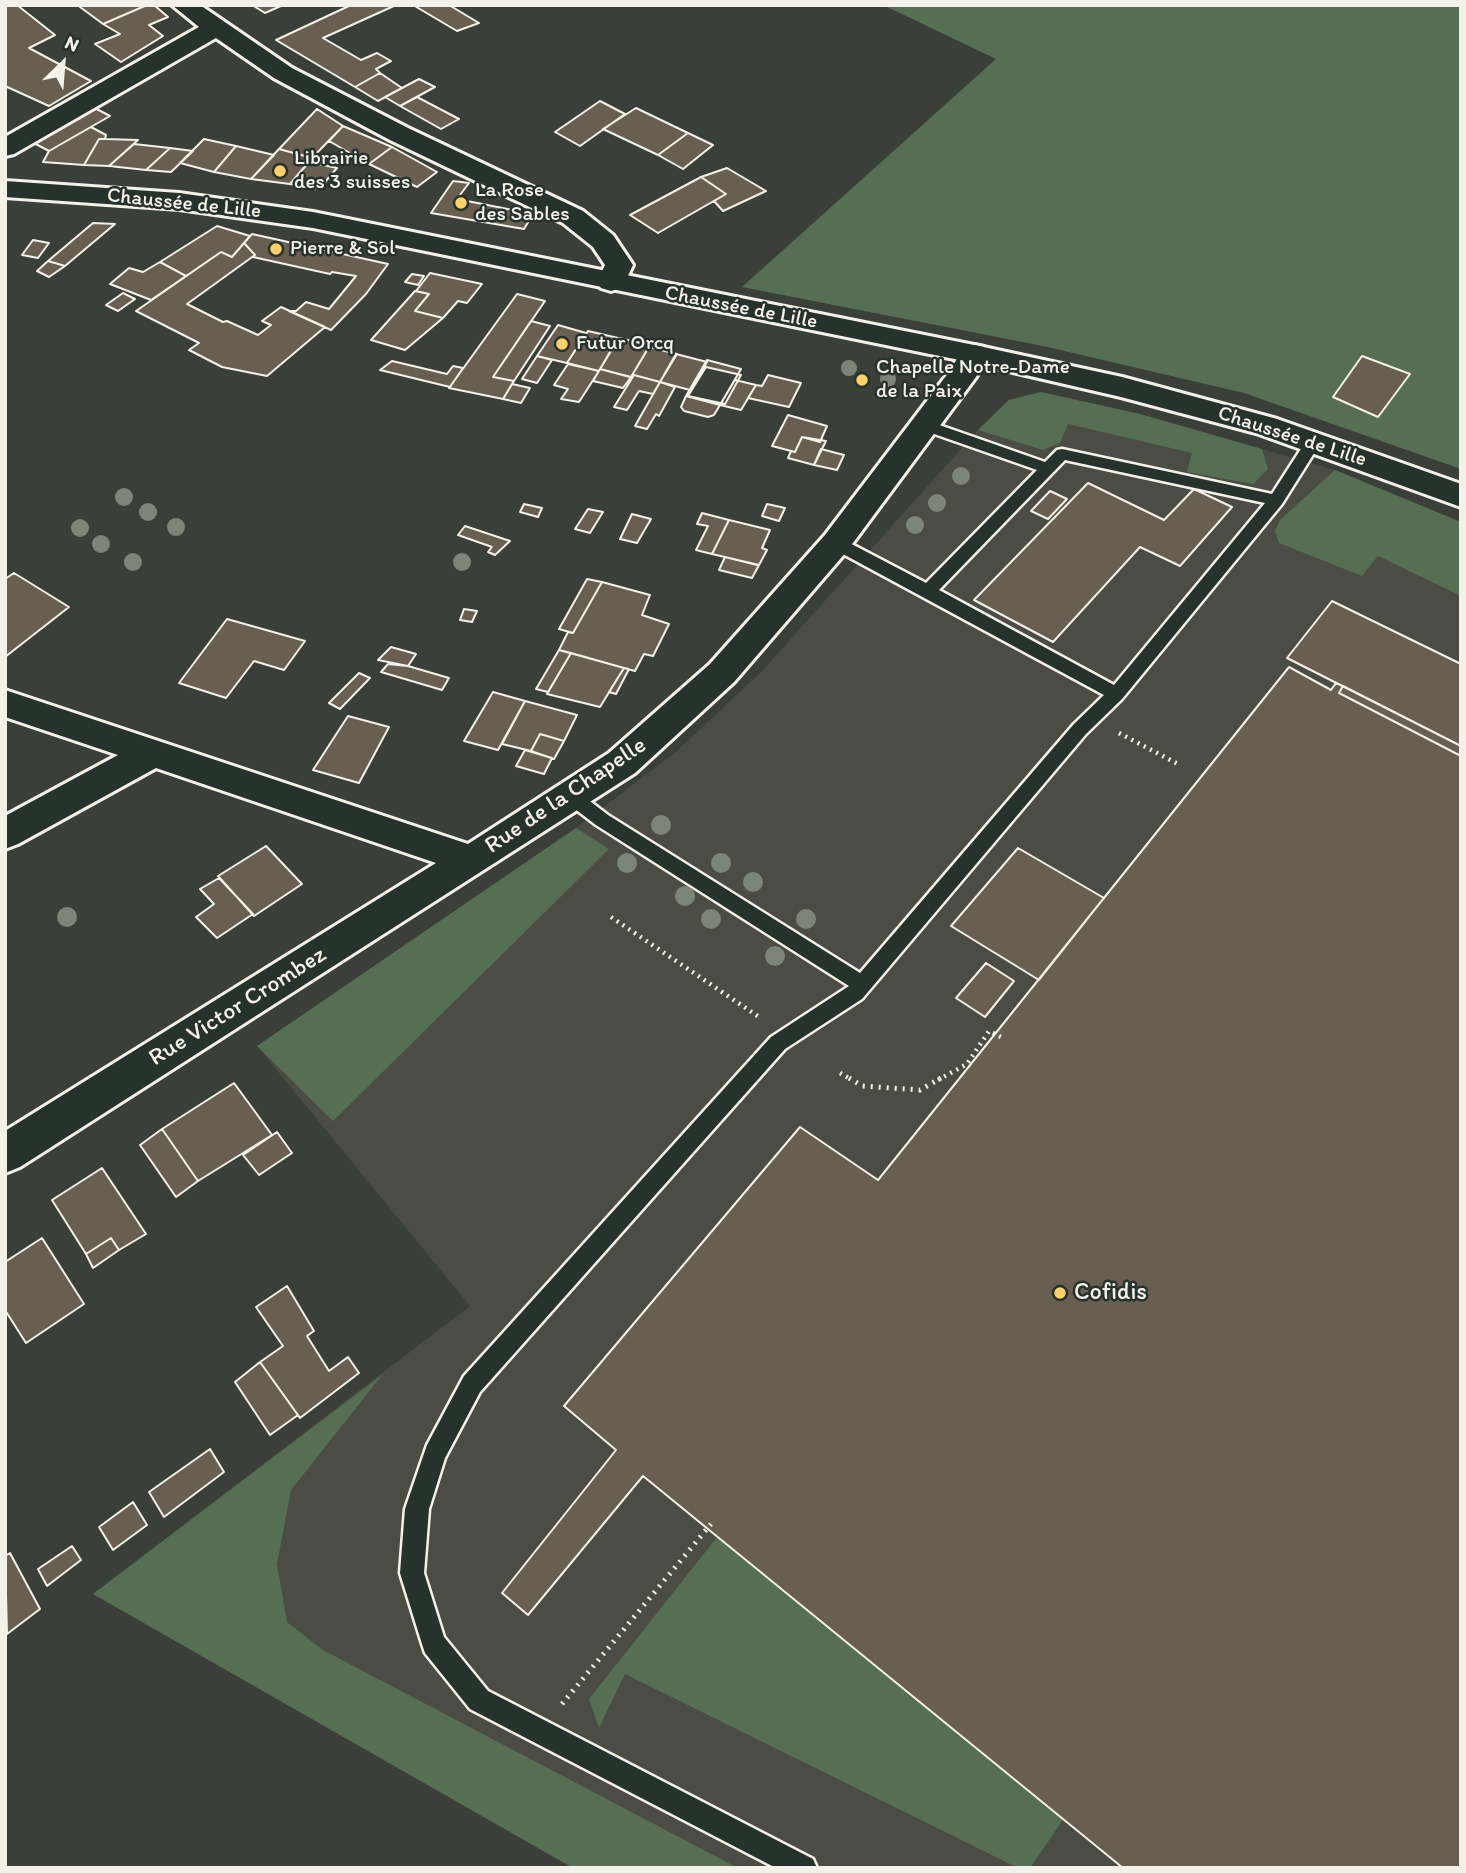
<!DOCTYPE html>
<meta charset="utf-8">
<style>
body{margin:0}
#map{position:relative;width:1466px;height:1873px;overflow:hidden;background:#3a4038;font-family:Itim,sans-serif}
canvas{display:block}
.frame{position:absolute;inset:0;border:7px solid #f4f1e8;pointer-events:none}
.north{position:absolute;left:28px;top:28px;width:70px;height:70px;-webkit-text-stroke:5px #26332d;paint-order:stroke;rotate:25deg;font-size:19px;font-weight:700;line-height:28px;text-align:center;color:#f4f1e8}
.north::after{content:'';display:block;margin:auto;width:24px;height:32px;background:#f4f1e8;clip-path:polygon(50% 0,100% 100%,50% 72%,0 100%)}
</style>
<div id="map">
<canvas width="1466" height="1873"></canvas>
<div class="frame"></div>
<div class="north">N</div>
</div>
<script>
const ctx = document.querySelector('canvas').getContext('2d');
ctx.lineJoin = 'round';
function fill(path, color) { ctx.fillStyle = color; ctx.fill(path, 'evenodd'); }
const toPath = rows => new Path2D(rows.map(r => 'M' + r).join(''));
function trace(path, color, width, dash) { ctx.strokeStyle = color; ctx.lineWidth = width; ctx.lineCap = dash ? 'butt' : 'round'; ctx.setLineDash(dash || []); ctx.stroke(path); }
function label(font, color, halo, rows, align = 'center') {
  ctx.font = font + ' Itim,sans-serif'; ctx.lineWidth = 5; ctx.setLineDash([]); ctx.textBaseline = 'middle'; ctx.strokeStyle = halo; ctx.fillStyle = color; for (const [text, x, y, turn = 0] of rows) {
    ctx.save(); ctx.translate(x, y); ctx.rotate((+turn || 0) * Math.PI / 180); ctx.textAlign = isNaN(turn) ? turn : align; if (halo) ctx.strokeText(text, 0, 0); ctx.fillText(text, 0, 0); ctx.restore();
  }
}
fill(toPath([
 [1041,392,1140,414,1335,470,1461,522,1461,1868,573,1868,93,1594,470,1306,257,1046,576,828,677,751,762,671,978,430,1009,400]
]), '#4b4c43');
fill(toPath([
 [883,5,1461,5,1461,469,1244,393,1043,346,742,287,996,59],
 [1041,392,1140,414,1262,449,1268,469,1253,484,1187,472,1192,453,1068,424,1060,443,1043,450,978,430,1009,400],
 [1335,470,1461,522,1461,596,1378,556,1362,576,1279,543,1275,531,1280,520],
 [576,828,609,849,333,1121,257,1046],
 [383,1374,291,1490,277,1564,287,1622,323,1650,738,1868,573,1868,93,1594],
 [721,1532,1067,1814,1030,1868,1018,1868,625,1674,599,1728,589,1699]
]), '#556e54');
const building = toPath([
 [5,5,17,5,55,35,29,48,91,81,49,106,5,86,5,5],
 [85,5,147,5,103,24,80,7,85,5],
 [147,5,154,5,168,17,149,25,163,36,121,62,95,44,120,34,103,24,147,5],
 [252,5,283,5,265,13,252,5],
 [351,5,396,5,323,38,361,60,377,53,391,61,376,69,380,73,355,87,276,40,351,5],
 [413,5,449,5,479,23,457,31,413,5],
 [380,73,402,88,378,101,355,87,380,73],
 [419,79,435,87,400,106,385,97,419,79],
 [417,97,459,119,441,129,400,106,417,97],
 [600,101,625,114,580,146,555,132,600,101],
 [91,106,110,116,49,151,30,141,91,106],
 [636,108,688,133,658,155,603,129,636,108],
 [317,109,343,126,312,158,279,149,317,109],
 [343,126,392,147,369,164,329,141,343,126],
 [91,127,106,135,105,139,99,139,84,165,43,162,49,151,91,127],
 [688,133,713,145,683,169,658,155,688,133],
 [99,139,105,139,138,140,109,166,84,165,99,139],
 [204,139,236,146,214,172,180,163,204,139],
 [134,144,170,148,146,170,109,166,134,144],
 [236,146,274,155,251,179,214,172,236,146],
 [392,147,437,172,417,187,369,164,392,147],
 [170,148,193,151,171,172,146,170,170,148],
 [279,149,312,158,290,184,251,179,279,149],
 [309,162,337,168,319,189,290,184,309,162],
 [727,168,766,191,723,211,714,201,726,194,701,177,727,168],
 [701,177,726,194,658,233,630,215,701,177],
 [453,181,469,183,457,199,533,214,524,229,431,213,453,181],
 [93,223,115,224,65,266,48,261,93,223],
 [217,226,250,236,232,257,221,252,186,276,160,262,217,226],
 [252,234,388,264,366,294,331,330,289,311,296,311,306,302,329,309,356,276,332,272,330,274,253,257,255,255,244,243,252,234],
 [33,240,49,243,38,258,22,255,33,240],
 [244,243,255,255,187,304,223,322,227,321,258,335,271,325,262,321,281,307,325,327,267,376,222,367,189,350,199,343,136,311,221,252,232,257,244,243],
 [48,261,65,266,49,277,37,271,48,261],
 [160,262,186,276,151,300,110,284,129,268,143,272,160,262],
 [430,273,482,284,467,303,458,301,443,318,415,311,429,294,416,291,430,273],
 [412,274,424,276,418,285,405,282,412,274],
 [415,291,429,294,415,311,443,318,405,350,371,340,415,291],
 [123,293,135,299,118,311,106,305,123,293],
 [517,294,545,301,493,377,514,381,503,399,449,388,517,294],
 [531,321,550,326,514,381,493,377,531,321],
 [558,325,586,333,567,363,537,356,558,325],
 [588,331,618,338,599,371,567,363,588,331],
 [619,338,650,345,631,377,600,369,619,338],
 [649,347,677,354,660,382,634,375,631,377,649,347],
 [676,354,707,362,690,390,660,382,676,354],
 [537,356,552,360,537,383,522,379,537,356],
 [1362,356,1410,374,1378,417,1333,397,1362,356],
 [707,360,741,369,720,405,686,396,707,360],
 [392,361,447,374,453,366,463,368,450,387,380,370,392,361],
 [568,364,599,371,579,402,561,399,568,389,554,385,568,364],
 [706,367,741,375,725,404,688,396,706,367],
 [600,369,630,377,631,377,623,388,593,381,600,369],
 [634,375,660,382,653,394,639,391,627,410,614,407,634,375],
 [768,375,801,383,789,407,748,398,756,385,762,386,768,375],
 [735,380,756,385,741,410,720,405,735,380],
 [660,382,675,387,659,416,656,414,647,429,635,426,660,382],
 [512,384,530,388,521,403,503,399,512,384],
 [686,396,720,405,714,415,708,417,684,411,681,407,686,396],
 [788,415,827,426,820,442,802,437,795,452,772,446,788,415],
 [802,437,826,441,814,465,788,458,791,451,795,452,802,437],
 [821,449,844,455,837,470,814,465,821,449],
 [1088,483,1164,520,1194,489,1232,507,1180,566,1140,547,1053,642,974,600,1088,483],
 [1050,491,1067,499,1048,519,1031,511,1050,491],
 [524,504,542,508,538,517,520,512,524,504],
 [767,504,785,508,779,521,762,516,767,504],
 [588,509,603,512,590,533,575,529,588,509],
 [702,513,729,520,712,554,696,550,708,526,697,524,702,513],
 [632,514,651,519,637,543,620,539,632,514],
 [729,520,770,530,762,548,767,550,759,565,712,554,729,520],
 [465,526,510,541,495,555,488,552,492,547,458,535,465,526],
 [725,557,757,565,759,565,752,578,719,570,725,557],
 [14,573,69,607,5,657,5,579,14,573],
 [587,579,602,582,573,633,559,629,587,579],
 [602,582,650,595,642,615,669,624,653,656,644,654,635,671,559,650,568,632,573,633,602,582],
 [1332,601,1461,664,1461,746,1287,658,1332,601],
 [464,609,477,611,472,622,460,620,464,609],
 [227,619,305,641,284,670,254,661,226,698,179,683,227,619],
 [391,647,416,654,408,666,378,660,391,647],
 [559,650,571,653,548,692,536,689,559,650],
 [571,653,624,668,600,707,547,694,571,653],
 [388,664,408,666,449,678,442,690,381,672,388,664],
 [1289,667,1331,690,1336,683,1343,686,1339,693,1461,756,1461,1868,1123,1868,643,1476,528,1615,502,1593,616,1450,564,1406,800,1127,878,1180,1289,667],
 [624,668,629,669,616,694,609,692,624,668],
 [359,673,370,678,340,709,329,703,359,673],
 [1343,686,1461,746,1461,756,1339,693,1343,686],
 [493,692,525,701,498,750,464,741,493,692],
 [525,701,577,715,564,741,540,734,531,751,502,744,525,701],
 [348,716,389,727,359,783,313,770,348,716],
 [540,734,564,741,554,759,531,751,540,734],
 [525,750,552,758,544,774,516,766,525,750],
 [266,846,302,884,254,916,218,876,266,846],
 [1018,848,1104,898,1039,980,951,926,1018,848],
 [219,878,253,914,217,938,196,917,214,904,200,889,219,878],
 [986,963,1014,981,985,1017,956,998,986,963],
 [234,1083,272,1135,198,1181,162,1129,234,1083],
 [162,1129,198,1181,176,1197,140,1145,162,1129],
 [277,1132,292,1153,259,1175,243,1155,277,1132],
 [102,1168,146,1234,119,1250,111,1238,86,1254,52,1200,102,1168],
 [42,1238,84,1304,26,1343,5,1310,5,1262,42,1238],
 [111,1238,119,1250,93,1268,86,1254,111,1238],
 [287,1286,314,1331,307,1336,329,1371,348,1357,359,1373,300,1418,260,1362,283,1346,256,1307,287,1286],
 [260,1362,298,1415,270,1435,235,1382,260,1362],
 [210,1449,224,1472,164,1517,149,1492,210,1449],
 [133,1502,147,1525,113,1550,99,1527,133,1502],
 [72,1546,81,1560,47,1586,38,1569,72,1546],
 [10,1553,40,1609,7,1634,5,1556,10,1553]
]);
fill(building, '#685e52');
trace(building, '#f4f1e8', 2);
const lane = toPath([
 [925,420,1045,462,1057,450,1062,449,1272,494,1308,438,1313,437,1321,442,1282,504,1122,699,1086,734,862,999,785,1049,480,1392,445,1458,429,1509,424,1573,444,1637,488,1691,813,1859,817,1868,776,1868,470,1709,425,1653,422,1644,400,1573,405,1509,427,1445,464,1376,771,1037,849,986,596,825,566,802,563,797,566,792,572,790,578,792,608,815,860,973,1074,724,1104,695,830,547,828,543,830,539,842,539,926,583,1037,470,920,429,917,425,925,420],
 [1065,460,1265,503,1114,685,939,590,1065,460]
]);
const street = toPath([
 [172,5,200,5,292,68,408,128,583,211,613,235,633,265,625,282,621,288,611,291,601,288,597,282,605,265,593,247,563,223,390,140,274,78,216,38,14,154,5,156,5,137,199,27,172,5],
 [974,345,984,347,989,354,976,377,847,551,734,682,635,773,20,1167,5,1173,5,1131,436,863,156,768,18,844,5,849,5,816,118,755,5,717,5,690,468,844,609,753,710,664,825,535,949,372,964,347,974,345]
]);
const primary = toPath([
 [5,181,179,193,313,212,974,345,1122,377,1277,419,1461,484,1461,507,1256,433,1121,397,974,363,313,228,179,209,5,197,5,181]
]);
trace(lane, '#f4f1e8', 5);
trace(street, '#f4f1e8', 6);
trace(primary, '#f4f1e8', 6);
trace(toPath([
 [1119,733,1178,764],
 [611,917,759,1017],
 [840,1073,852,1080],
 [938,1080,967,1064,989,1031,1001,1037]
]), '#f4f1e8', 4.5, [2, 5]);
trace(toPath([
 [849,1078,862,1086,920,1090,941,1078],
 [562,1704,711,1524]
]), '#f4f1e8', 5, [2, 6]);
fill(lane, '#26332d');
fill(street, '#26332d');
fill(primary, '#26332d');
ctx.fillStyle = '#7d8578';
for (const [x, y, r] of [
 [849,368,8],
 [888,379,8],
 [961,476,9],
 [124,497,9],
 [937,503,9],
 [148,512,9],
 [915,525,9],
 [176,527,9],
 [80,528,9],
 [101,544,9],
 [133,562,9],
 [462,562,9],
 [661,825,10],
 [627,863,10],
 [721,863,10],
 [753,882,10],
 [685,896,10],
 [67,917,10],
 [711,919,10],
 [806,919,10],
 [775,956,10]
]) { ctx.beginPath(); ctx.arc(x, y, r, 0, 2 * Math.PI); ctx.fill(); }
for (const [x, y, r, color] of [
 [280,171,7,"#ffd166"],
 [461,203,7,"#ffd166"],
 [276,249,7,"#ffd166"],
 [562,344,7,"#ffd166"],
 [862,380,7,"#ffd166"],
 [1060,1293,7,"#ffd166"]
]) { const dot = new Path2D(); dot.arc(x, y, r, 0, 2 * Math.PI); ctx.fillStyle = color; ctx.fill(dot); trace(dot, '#26332d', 2.5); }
label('21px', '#f4f1e8', '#26332d', [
 ["Librairie",294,159],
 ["des 3 suisses",294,183],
 ["La Rose",475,191],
 ["des Sables",475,215],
 ["Pierre & Sol",290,249],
 ["Futur Orcq",576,344],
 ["Chapelle Notre-Dame",876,368],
 ["de la Paix",876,392]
], 'left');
label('21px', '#f4f1e8', '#26332d', [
 ["Chaussée de Lille",184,204,6],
 ["Chaussée de Lille",741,308,11],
 ["Chaussée de Lille",1292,437,18]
]);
label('24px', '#f4f1e8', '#26332d', [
 ["Rue de la Chapelle",566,796,-34],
 ["Rue Victor Crombez",238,1007,-32]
]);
label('24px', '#f4f1e8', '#26332d', [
 ["Cofidis",1074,1293]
], 'left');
</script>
